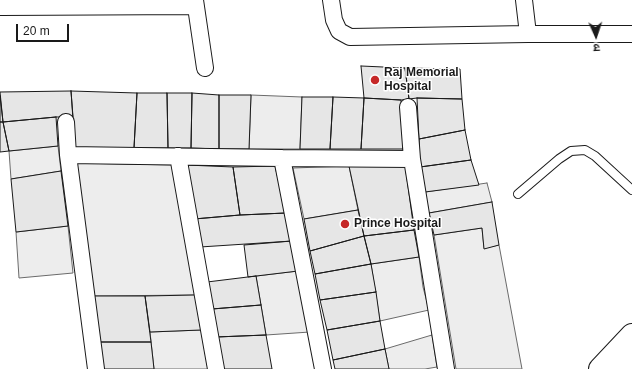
<!DOCTYPE html>
<meta charset="utf-8">
<style>
body{margin:0}
#map{position:relative;width:632px;height:369px;overflow:hidden;background:#fff;font-family:Arial,"Noto Sans Devanagari",sans-serif}
canvas{display:block}
.north{position:absolute;left:576px;top:16px;width:40px;height:40px;-webkit-text-stroke:3px #fff;paint-order:stroke;rotate:177deg;font-size:11px;font-weight:700;line-height:16px;text-align:center;color:#1a1a1a}
.north::after{content:'';display:block;margin:auto;width:14px;height:18px;background:#1a1a1a;clip-path:polygon(50% 0,100% 100%,50% 72%,0 100%)}
.scale{position:absolute;left:16px;top:24px;width:53px;height:18px;box-sizing:border-box;border:2px solid #1a1a1a;border-top:0;padding-left:5px;font-size:12px;line-height:14px;white-space:nowrap;color:#1a1a1a;-webkit-text-stroke:3px #fff;paint-order:stroke}
</style>
<div id="map">
<canvas width="632" height="369"></canvas>
<div class="north">उ</div>
<div class="scale">20 m</div>
</div>
<script>
const ctx = document.querySelector('canvas').getContext('2d');
ctx.lineJoin = 'round';
function fill(path, color) { ctx.fillStyle = color; ctx.fill(path, 'evenodd'); }
const toPath = rows => new Path2D(rows.map(r => 'M' + r).join(''));
function trace(path, color, width, dash) { ctx.strokeStyle = color; ctx.lineWidth = width; ctx.lineCap = dash ? 'butt' : 'round'; ctx.setLineDash(dash || []); ctx.stroke(path); }
function label(font, color, halo, rows, align = 'center') {
  ctx.font = font + ' Arial,sans-serif'; ctx.lineWidth = 3; ctx.setLineDash([]); ctx.textBaseline = 'middle'; ctx.strokeStyle = halo; ctx.fillStyle = color; for (const [text, x, y, turn = 0] of rows) {
    ctx.save(); ctx.translate(x, y); ctx.rotate((+turn || 0) * Math.PI / 180); ctx.textAlign = isNaN(turn) ? turn : align; if (halo) ctx.strokeText(text, 0, 0); ctx.fillText(text, 0, 0); ctx.restore();
  }
}
const built = toPath([
 [251,95,302,97,300,149,249,149,251,95],
 [58,146,61,171,11,179,9,151,58,146],
 [76,163,172,165,195,295,91,296,76,163],
 [349,166,358,210,304,219,293,168,349,166],
 [487,183,492,202,429,213,425,192,487,183],
 [68,226,73,273,19,278,16,232,68,226],
 [482,228,484,248,499,245,522,369,456,369,434,235,482,228],
 [419,257,423,287,429,310,380,321,371,264,419,257],
 [298,271,310,332,266,335,256,276,298,271],
 [201,330,208,369,154,369,150,332,201,330],
 [432,335,437,367,425,369,389,369,385,349,432,335]
]);
fill(built, '#ededed');
trace(built, '#6a6a6a', 1);
const building = toPath([
 [361,66,405,68,409,99,401,100,364,98,361,66],
 [405,68,460,69,462,99,417,98,409,99,405,68],
 [71,91,73,117,56,117,3,122,0,92,71,91],
 [71,91,137,93,134,148,75,148,71,91],
 [137,93,167,93,168,148,134,148,137,93],
 [167,93,192,93,191,148,168,148,167,93],
 [192,93,219,95,219,149,191,148,192,93],
 [219,95,251,95,249,149,219,149,219,95],
 [0,96,3,122,0,122,0,96],
 [302,97,333,97,330,149,300,149,302,97],
 [333,97,364,98,361,149,330,149,333,97],
 [364,98,401,100,403,149,361,149,364,98],
 [417,98,462,99,465,130,419,139,417,98],
 [56,117,58,146,9,151,3,122,56,117],
 [0,122,3,122,9,151,0,152,0,122],
 [465,130,471,160,420,167,419,139,465,130],
 [471,160,479,185,425,192,420,167,471,160],
 [405,164,414,230,364,236,349,166,405,164],
 [186,165,233,167,240,215,194,219,186,165],
 [275,166,286,213,240,215,233,167,275,166],
 [61,171,68,226,16,232,11,179,61,171],
 [492,202,499,245,484,249,482,228,434,235,429,213,492,202],
 [358,210,364,236,310,251,304,219,358,210],
 [286,213,292,241,200,247,194,219,240,215,286,213],
 [414,230,419,257,371,264,364,236,414,230],
 [364,236,371,264,315,274,310,251,364,236],
 [292,241,298,271,248,277,244,245,292,241],
 [371,264,376,292,320,300,315,274,371,264],
 [256,276,261,305,212,309,207,282,256,276],
 [376,292,380,321,327,330,320,300,376,292],
 [195,295,201,330,150,332,145,296,195,295],
 [91,296,145,296,151,342,98,342,91,296],
 [261,305,266,335,216,337,212,309,261,305],
 [380,321,385,349,333,360,327,330,380,321],
 [266,335,272,369,222,369,216,337,266,335],
 [98,342,151,342,154,369,103,369,98,342],
 [385,349,389,369,335,369,333,360,385,349]
]);
fill(building, '#e6e6e6');
trace(building, '#1a1a1a', 1);
const service = toPath([
 [518,194,559,159,571,151,585,150,595,156,632,190]
]);
const minor = toPath([
 [195,0,205,68],
 [331,0,334,20,339,31,350,37,528,34,632,34],
 [524,0,528,34],
 [0,7,195,6],
 [408,107,412,159],
 [66,122,68,155],
 [178,156,216,369],
 [282,158,412,159,446,369],
 [96,369,68,155,282,158,323,369]
]);
const trunk = toPath([
 [600,369,632,335],
 [622,369,632,358]
]);
trace(service, '#1a1a1a', 10);
trace(minor, '#1a1a1a', 18);
trace(trunk, '#1a1a1a', 24);
trace(service, '#fff', 8);
trace(minor, '#fff', 16);
trace(trunk, '#fff', 22);
for (const [x, y, r, color] of [
 [375,80,5,"#c62828"],
 [345,224,5,"#c62828"]
]) { const dot = new Path2D(); dot.arc(x, y, r, 0, 2 * Math.PI); ctx.fillStyle = color; ctx.fill(dot); trace(dot, '#fff', 1.5); }
label('bold 12px', '#1a1a1a', '#fff', [
 ["Raj Memorial",384,73],
 ["Hospital",384,87],
 ["Prince Hospital",354,224]
], 'left');
</script>
